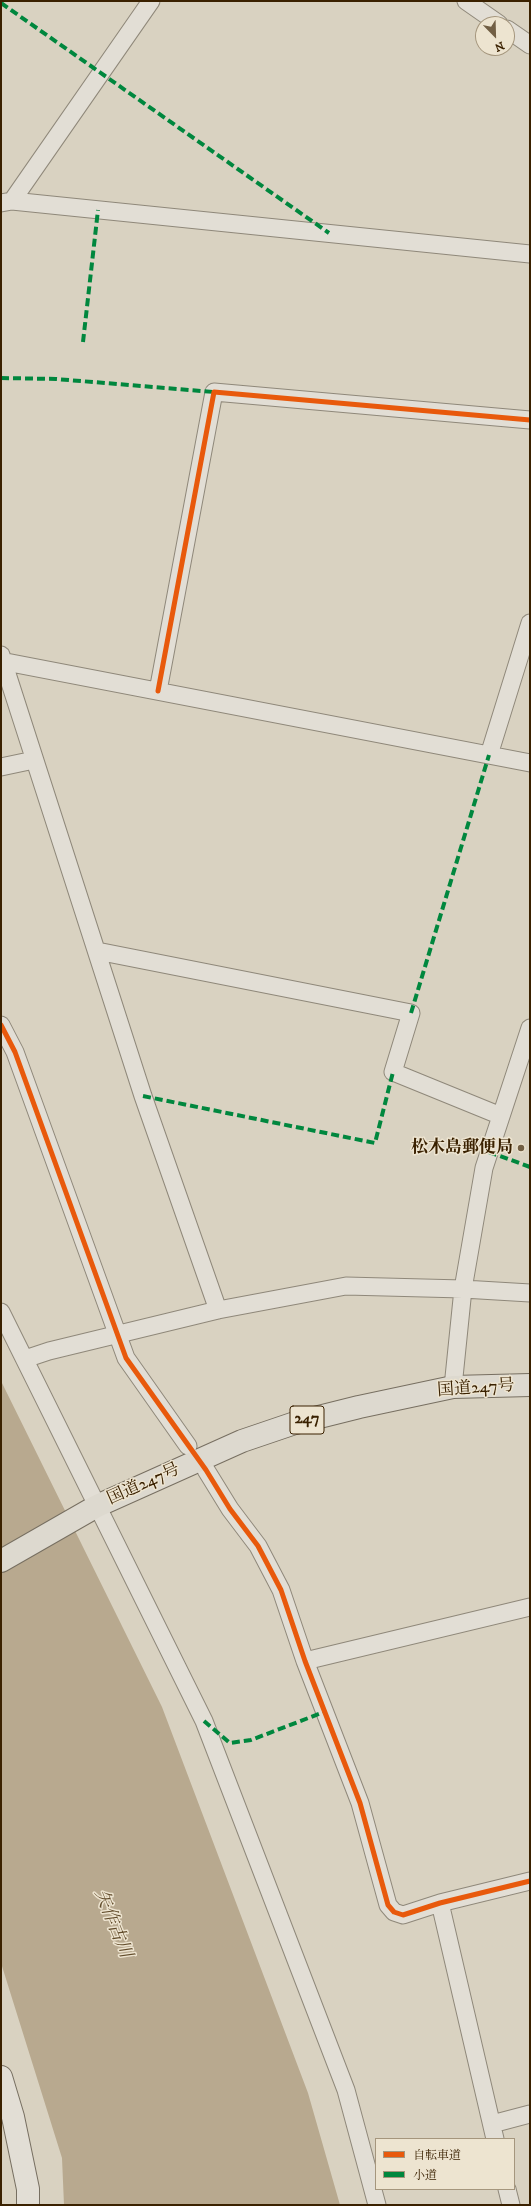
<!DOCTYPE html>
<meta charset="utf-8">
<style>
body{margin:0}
#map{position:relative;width:531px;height:2206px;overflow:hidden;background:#d9d2c1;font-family:"IM FELL DW Pica","Noto Serif JP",serif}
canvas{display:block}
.frame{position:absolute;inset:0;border:2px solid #3a2100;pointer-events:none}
.legend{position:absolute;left:375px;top:2138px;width:140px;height:52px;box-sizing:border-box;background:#ede4d0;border:1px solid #a5967d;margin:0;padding:5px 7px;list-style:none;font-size:12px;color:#3a2100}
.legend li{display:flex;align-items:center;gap:8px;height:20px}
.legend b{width:20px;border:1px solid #a5967d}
.north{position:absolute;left:475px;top:16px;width:40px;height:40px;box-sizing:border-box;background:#ede4d0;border:1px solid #a5967d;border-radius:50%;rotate:157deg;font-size:11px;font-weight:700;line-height:16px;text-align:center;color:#3a2100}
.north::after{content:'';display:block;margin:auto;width:14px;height:18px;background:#725f44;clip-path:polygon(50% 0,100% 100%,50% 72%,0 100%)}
</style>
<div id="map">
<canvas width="531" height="2206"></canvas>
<div class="frame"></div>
<ul class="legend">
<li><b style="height:5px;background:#e8590c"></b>自転車道</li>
<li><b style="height:5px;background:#00873e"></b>小道</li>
</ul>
<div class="north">N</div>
</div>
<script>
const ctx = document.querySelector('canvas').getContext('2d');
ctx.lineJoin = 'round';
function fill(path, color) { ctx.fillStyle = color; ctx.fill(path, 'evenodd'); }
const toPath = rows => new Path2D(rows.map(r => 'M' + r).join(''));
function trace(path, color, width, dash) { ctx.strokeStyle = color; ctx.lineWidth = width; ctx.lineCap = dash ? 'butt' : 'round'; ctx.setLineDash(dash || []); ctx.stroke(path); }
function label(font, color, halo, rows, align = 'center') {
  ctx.font = font + ' "IM FELL DW Pica","Noto Serif JP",serif'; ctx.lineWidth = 3; ctx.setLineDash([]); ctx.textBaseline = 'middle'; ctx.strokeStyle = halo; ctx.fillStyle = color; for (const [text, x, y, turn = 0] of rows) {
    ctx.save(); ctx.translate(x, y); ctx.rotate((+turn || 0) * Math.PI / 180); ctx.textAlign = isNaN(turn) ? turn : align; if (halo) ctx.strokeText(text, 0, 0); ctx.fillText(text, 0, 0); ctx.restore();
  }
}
fill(toPath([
 [1,1381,162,1707,308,2093,340,2205,64,2205,62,2158,1,1963]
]), '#b8a98f');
const street = toPath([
 [466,1,499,24],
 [507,29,530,45],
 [12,201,151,1],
 [1,203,12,201,530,254],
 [1,655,143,1096,218,1310],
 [1,661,530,763],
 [158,691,214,392,530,420],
 [489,755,530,623],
 [1,767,34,760],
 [97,951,411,1013,393,1072,501,1116],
 [1,1025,15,1052,126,1358,188,1446],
 [1,1312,204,1721,346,2090,377,2205],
 [25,1359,49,1351,218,1310,346,1286,463,1289,530,1293],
 [453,1387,463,1289,484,1168,530,1028],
 [206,1470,230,1509,258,1546,281,1590,305,1661,360,1803,388,1905,394,1912,403,1915,440,1903,530,1881],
 [305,1661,530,1607],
 [440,1903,495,2139],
 [492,2124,530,2114],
 [507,2189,511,2205]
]);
const secondary = toPath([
 [1,2077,13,2117,28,2189,28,2205]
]);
const highway = toPath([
 [1,1561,97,1506,242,1441,295,1423,359,1407,453,1387,530,1385]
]);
trace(street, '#8f887a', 19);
trace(secondary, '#776f61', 24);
trace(highway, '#776f61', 24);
trace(street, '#e2ded5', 17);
trace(secondary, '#e2ded5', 22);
trace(highway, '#ddd9cf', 22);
trace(toPath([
 [1,3,329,233],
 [83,342,98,210],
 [1,378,56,379,214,392],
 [411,1013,489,755],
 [143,1096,375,1143,393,1072],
 [489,1152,530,1167],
 [204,1721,230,1743,251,1740,324,1712]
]), '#00873e', 4, [8, 4]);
trace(toPath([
 [158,691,214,392,530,420],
 [1,1025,15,1052,126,1358,206,1470,230,1509,258,1546,281,1590,305,1661,360,1803,388,1905,394,1912,403,1915,440,1903,530,1881]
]), '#e8590c', 5);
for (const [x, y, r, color] of [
 [521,1148,4,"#725f44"]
]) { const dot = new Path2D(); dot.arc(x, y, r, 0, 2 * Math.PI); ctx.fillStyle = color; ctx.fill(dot); trace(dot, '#ede4d0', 1.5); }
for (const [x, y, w] of [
 [307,1420,34]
]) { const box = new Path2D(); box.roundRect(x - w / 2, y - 14, w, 28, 3); ctx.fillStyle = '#ede4d0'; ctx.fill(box); trace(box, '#3a2100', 1); }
label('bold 16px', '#3a2100', null, [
 ["247",307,1420]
]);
label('bold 17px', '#3a2100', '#ede4d0', [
 ["松木島郵便局",513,1148]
], 'right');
label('17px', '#3a2100', '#ede4d0', [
 ["国道247号",476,1389,-4],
 ["国道247号",144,1485,-24]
]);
label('italic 18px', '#614b2a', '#ede4d0', [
 ["矢作古川",112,1924,68]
]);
</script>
